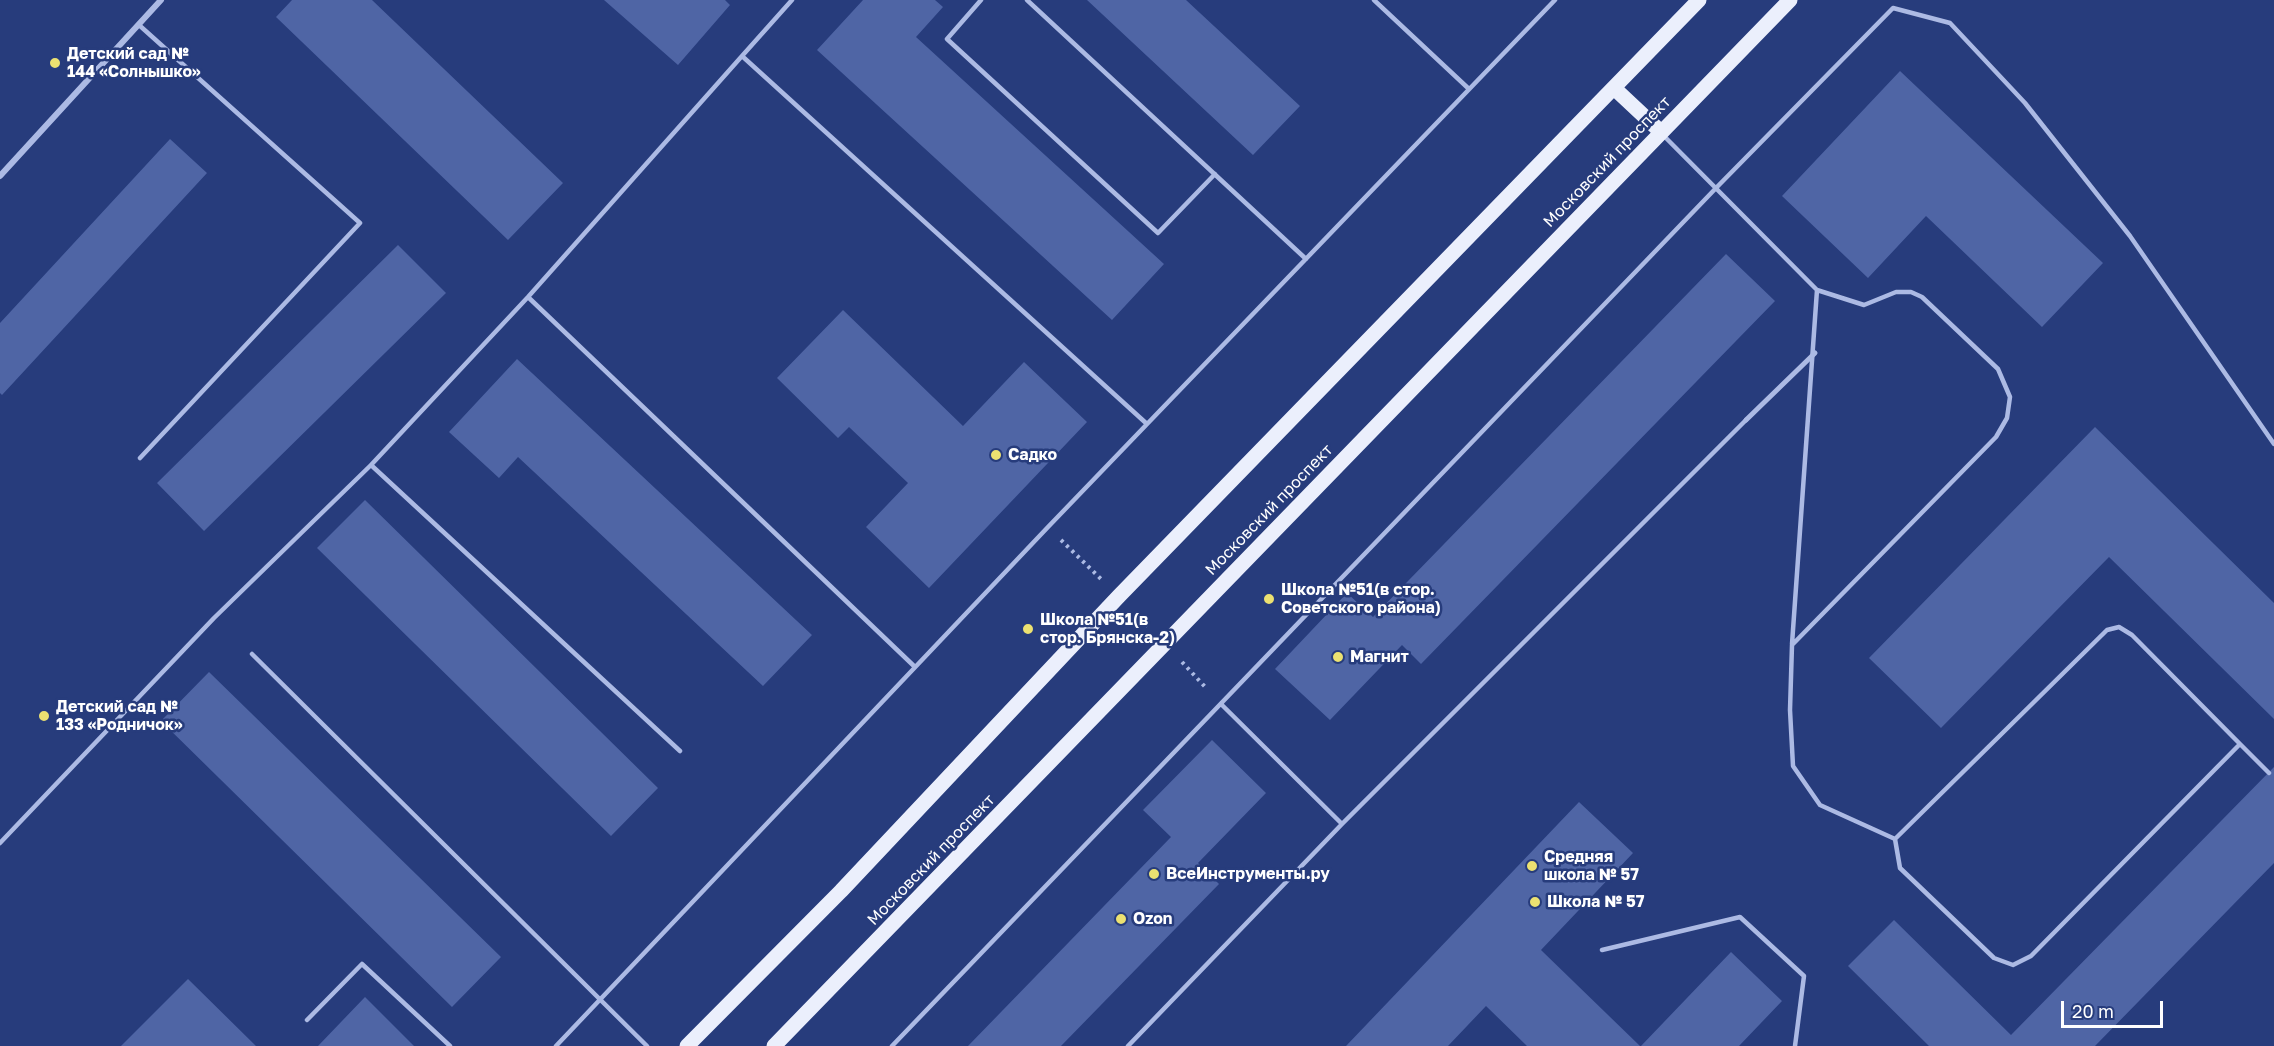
<!DOCTYPE html>
<meta charset="utf-8">
<style>
body{margin:0}
#map{position:relative;width:2274px;height:1046px;overflow:hidden;background:#273c7c;font-family:"Golos Text",sans-serif}
canvas{display:block}
.scale{position:absolute;left:2061px;top:1001px;width:102px;height:27px;box-sizing:border-box;border:3px solid #fff;border-top:0;padding-left:8px;font-size:18px;line-height:21px;white-space:nowrap;color:#fff;-webkit-text-stroke:4px #273c7c;paint-order:stroke}
</style>
<div id="map">
<canvas width="2274" height="1046"></canvas>
<div class="scale">20 m</div>
</div>
<script>
const ctx = document.querySelector('canvas').getContext('2d');
ctx.lineJoin = 'round';
function fill(path, color) { ctx.fillStyle = color; ctx.fill(path, 'evenodd'); }
const toPath = rows => new Path2D(rows.map(r => 'M' + r).join(''));
function trace(path, color, width, dash) { ctx.strokeStyle = color; ctx.lineWidth = width; ctx.lineCap = dash ? 'butt' : 'round'; ctx.setLineDash(dash || []); ctx.stroke(path); }
function label(font, color, halo, rows, align = 'center') {
  ctx.font = font + ' "Golos Text",sans-serif'; ctx.lineWidth = 5; ctx.setLineDash([]); ctx.textBaseline = 'middle'; ctx.strokeStyle = halo; ctx.fillStyle = color; for (const [text, x, y, turn = 0] of rows) {
    ctx.save(); ctx.translate(x, y); ctx.rotate((+turn || 0) * Math.PI / 180); ctx.textAlign = isNaN(turn) ? turn : align; if (halo) ctx.strokeText(text, 0, 0); ctx.fillText(text, 0, 0); ctx.restore();
  }
}
fill(toPath([
 [292,0,372,0,563,183,508,240,276,17],
 [604,0,725,0,730,5,678,65],
 [863,0,935,0,943,7,916,37,1164,264,1112,320,817,50],
 [1087,0,1186,0,1300,106,1253,155],
 [1900,71,2103,263,2042,327,1926,216,1868,278,1782,196],
 [170,139,207,173,2,395,0,393,0,323],
 [398,245,446,293,204,531,157,483],
 [1726,254,1775,301,1421,664,1402,645,1330,720,1275,669,1347,593,1373,617],
 [843,310,963,426,1024,362,1087,422,929,588,866,527,908,483,849,427,838,438,777,378],
 [517,359,812,635,763,686,518,457,499,478,449,432],
 [2095,427,2274,603,2274,719,2109,557,1941,728,1869,658],
 [365,500,658,788,611,836,317,548],
 [209,672,501,957,452,1007,161,721],
 [1212,740,1266,793,1198,863,1219,884,1061,1046,968,1046,1171,837,1143,810],
 [2274,767,2274,863,2095,1046,1929,1046,1848,966,1894,920,2011,1035],
 [1579,802,1633,853,1541,950,1640,1046,1527,1046,1486,1006,1448,1046,1346,1046],
 [1731,952,1782,1001,1739,1046,1641,1046],
 [188,979,256,1046,121,1046],
 [365,997,414,1046,318,1046]
]), '#4f65a5');
trace(toPath([
 [1061,540,1101,579],
 [1136,614,1148,626],
 [1182,662,1207,689]
]), '#acbae4', 4, [3, 4.5]);
trace(toPath([
 [792,0,742,56,1147,424],
 [981,0,947,39,1158,233,1215,174],
 [1027,0,1306,259],
 [1374,0,1469,89],
 [139,25,360,223,140,458],
 [1662,134,1817,290,1864,305,1896,292,1911,292,1922,297,1998,369,2010,397,2007,418,1996,437,1792,645,1790,710,1793,766,1820,805,1895,839,2107,630,2119,627,2132,635,2240,744,2031,956,2013,965,1994,958,1900,868,1895,839],
 [528,297,915,667],
 [371,465,680,751],
 [1792,644,1817,290],
 [252,654,647,1046],
 [1221,704,1342,824],
 [2240,744,2269,773],
 [0,843,214,618,371,465,528,297,742,56],
 [1602,950,1740,917,1804,976,1795,1046],
 [307,1020,362,964,450,1046],
 [556,1046,1048,527,1555,0],
 [892,1046,1717,187,1893,8,1950,23,2025,103,2130,236,2274,444],
 [1128,1046,1342,824,1746,420]
]), '#acbae4', 4.5);
trace(toPath([
 [1746,420,1815,353]
]), '#acbae4', 5);
trace(toPath([
 [0,176,161,0]
]), '#acbae4', 6);
trace(toPath([
 [1614,88,1661,132],
 [687,1046,841,891,1119,596,1699,0],
 [774,1046,1790,0]
]), '#ebeffc', 15);
for (const [x, y, r, color] of [
 [55,63,6,"#ece171"],
 [996,455,6,"#ece171"],
 [1269,599,6,"#ece171"],
 [1028,629,6,"#ece171"],
 [1338,657,6,"#ece171"],
 [44,716,6,"#ece171"],
 [1532,866,6,"#ece171"],
 [1154,874,6,"#ece171"],
 [1535,902,6,"#ece171"],
 [1121,919,6,"#ece171"]
]) { const dot = new Path2D(); dot.arc(x, y, r, 0, 2 * Math.PI); ctx.fillStyle = color; ctx.fill(dot); trace(dot, '#273c7c', 2); }
label('bold 16px', '#fff', '#273c7c', [
 ["Детский сад №",67,54],
 ["144 «Солнышко»",67,72],
 ["Садко",1008,455],
 ["Школа №51(в стор.",1281,590],
 ["Советского района)",1281,608],
 ["Школа №51(в",1040,620],
 ["стор. Брянска-2)",1040,638],
 ["Магнит",1350,657],
 ["Детский сад №",56,707],
 ["133 «Родничок»",56,725],
 ["Средняя",1544,857],
 ["школа № 57",1544,875],
 ["ВсеИнструменты.ру",1166,874],
 ["Школа № 57",1547,902],
 ["Ozon",1133,919]
], 'left');
label('16px', '#fff', '#273c7c', [
 ["Московский проспект",1607,162,-46],
 ["Московский проспект",1269,510,-46],
 ["Московский проспект",931,860,-46]
]);
</script>
